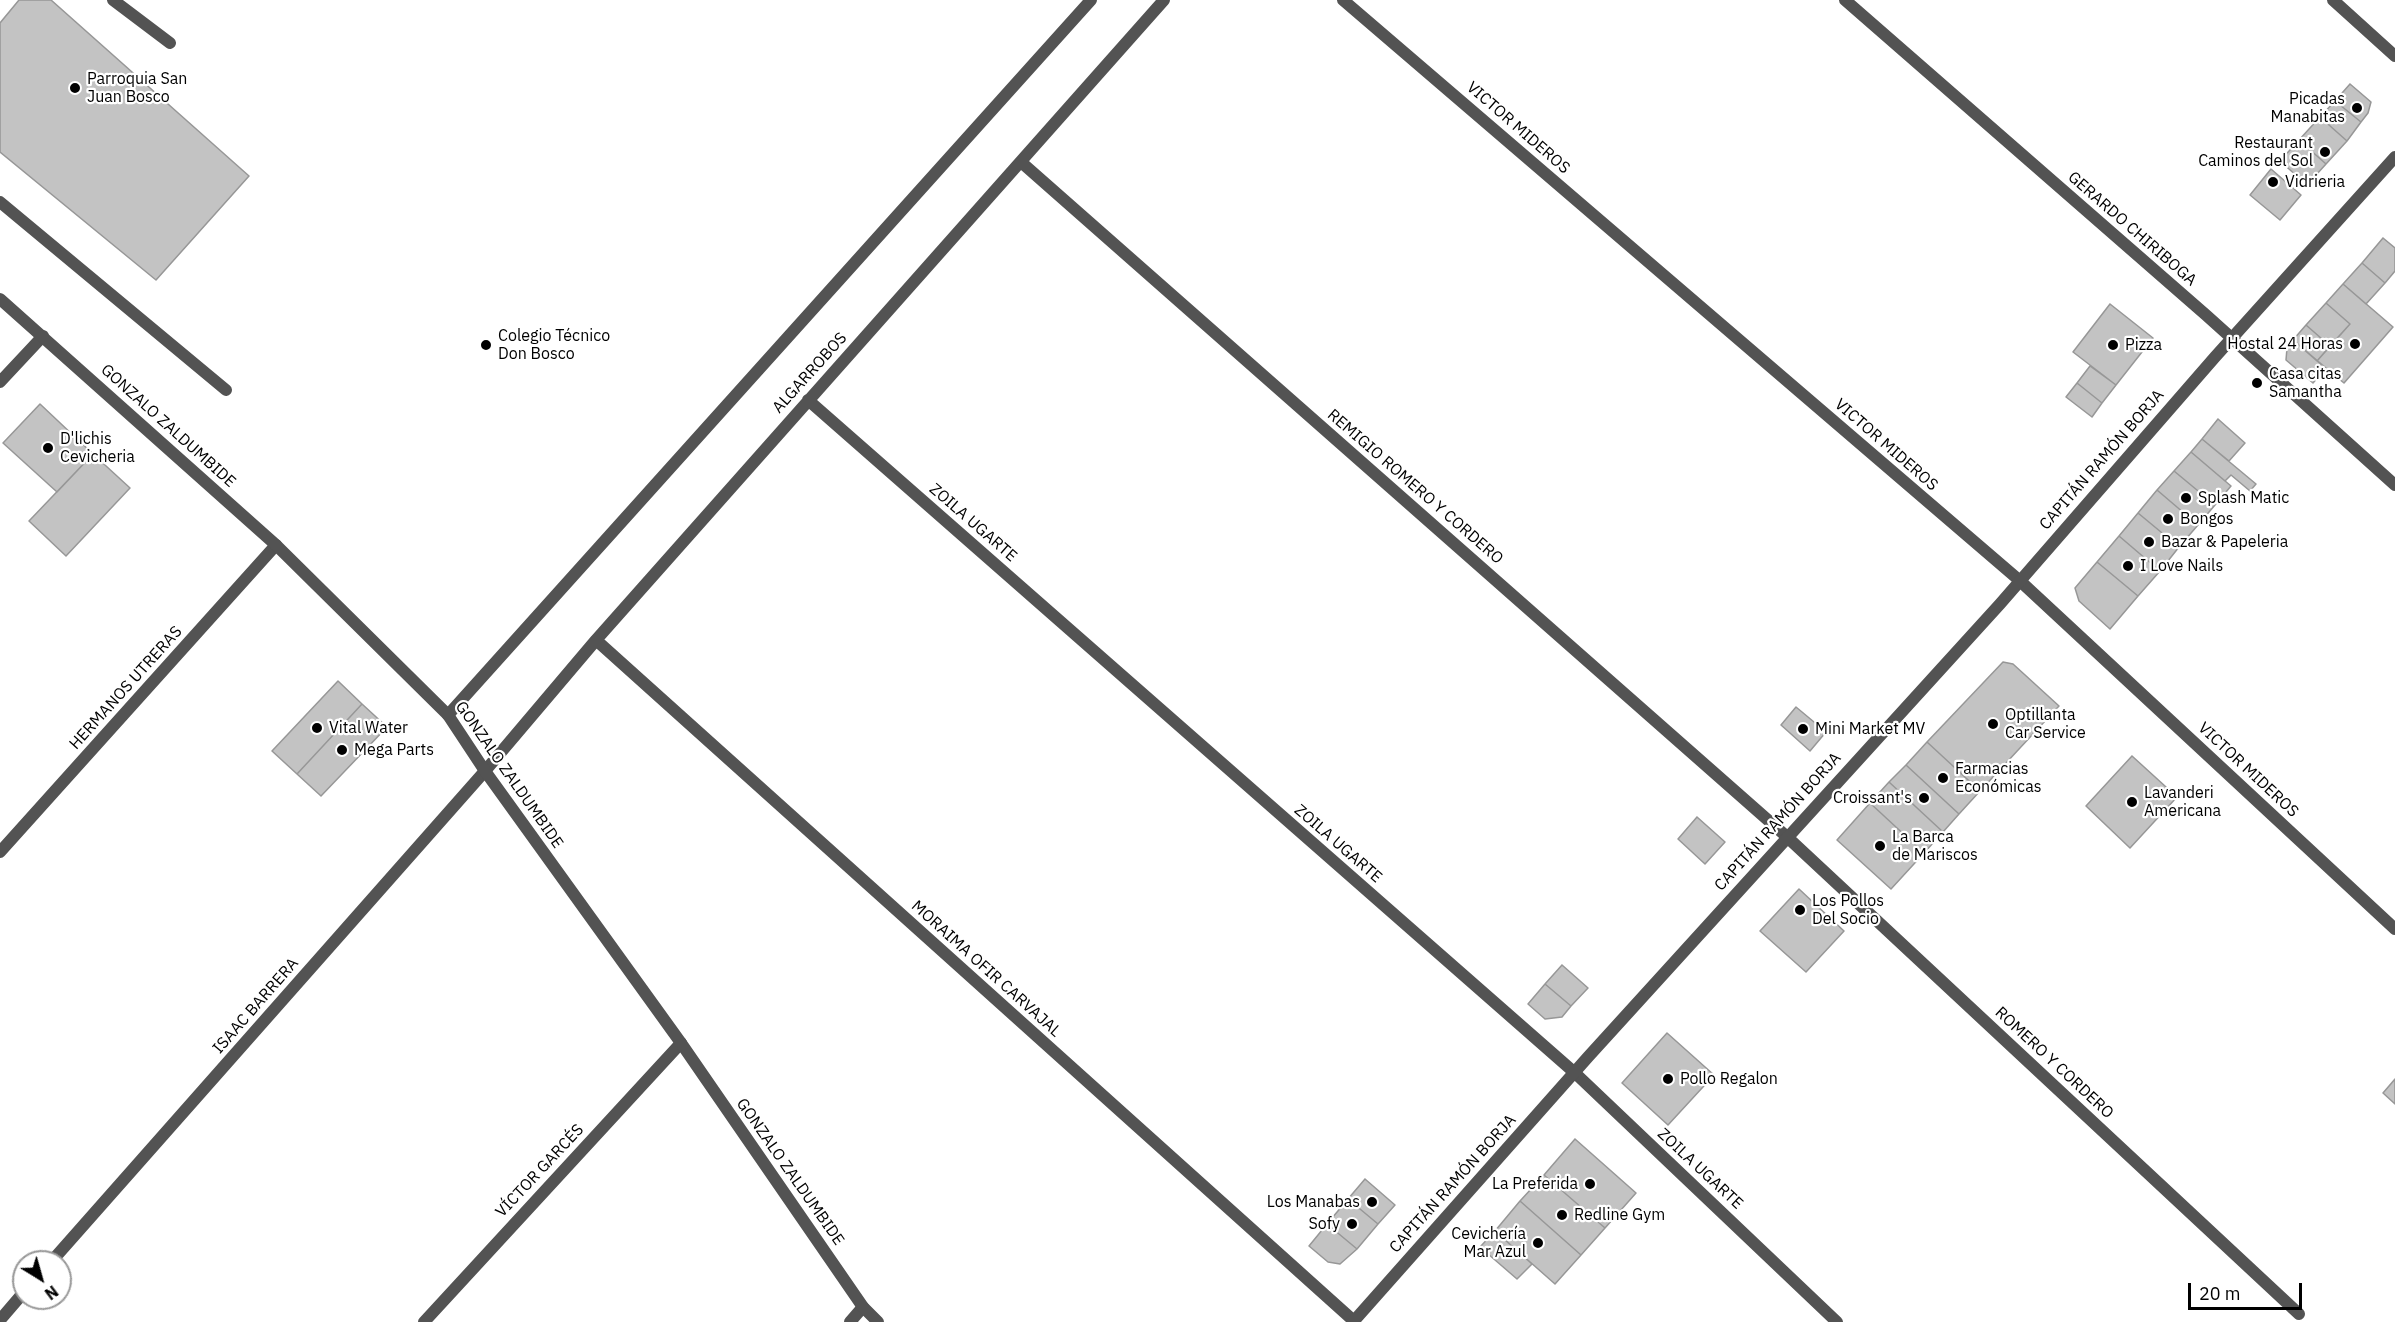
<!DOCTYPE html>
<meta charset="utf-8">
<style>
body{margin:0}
#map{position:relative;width:2395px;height:1322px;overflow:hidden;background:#fff;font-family:"IBM Plex Sans",sans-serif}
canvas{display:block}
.north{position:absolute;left:12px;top:1250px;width:60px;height:60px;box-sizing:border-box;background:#fff;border:2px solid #999;border-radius:50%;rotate:143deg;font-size:16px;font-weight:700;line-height:24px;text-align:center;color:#000}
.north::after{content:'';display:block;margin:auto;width:21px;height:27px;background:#000;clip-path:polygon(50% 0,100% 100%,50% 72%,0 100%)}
.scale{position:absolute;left:2188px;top:1283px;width:114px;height:27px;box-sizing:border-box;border:3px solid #000;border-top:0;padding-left:8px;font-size:18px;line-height:21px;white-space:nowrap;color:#000;-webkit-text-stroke:4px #fff;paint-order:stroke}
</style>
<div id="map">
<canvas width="2395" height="1322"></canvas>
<div class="north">N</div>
<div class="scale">20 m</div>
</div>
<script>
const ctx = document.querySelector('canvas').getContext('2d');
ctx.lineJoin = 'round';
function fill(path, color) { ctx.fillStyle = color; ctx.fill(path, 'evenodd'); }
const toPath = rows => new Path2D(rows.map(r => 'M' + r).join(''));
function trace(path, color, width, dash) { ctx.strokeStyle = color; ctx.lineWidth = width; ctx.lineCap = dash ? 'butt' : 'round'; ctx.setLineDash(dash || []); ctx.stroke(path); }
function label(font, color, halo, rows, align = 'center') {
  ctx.font = font + ' "IBM Plex Sans",sans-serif'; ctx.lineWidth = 4.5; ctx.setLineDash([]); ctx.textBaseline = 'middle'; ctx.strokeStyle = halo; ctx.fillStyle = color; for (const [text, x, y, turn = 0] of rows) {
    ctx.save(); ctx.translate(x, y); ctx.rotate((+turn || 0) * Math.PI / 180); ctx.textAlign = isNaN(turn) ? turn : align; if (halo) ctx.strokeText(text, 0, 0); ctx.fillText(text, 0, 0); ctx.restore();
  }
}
const building = toPath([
 [19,0,51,0,249,176,156,280,0,152,0,23,19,0],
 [2350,84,2371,102,2368,113,2361,122,2335,101,2350,84],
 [2335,101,2361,122,2347,141,2320,117,2335,101],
 [2320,117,2347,141,2326,164,2299,140,2320,117],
 [2299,140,2326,164,2307,185,2280,161,2299,140],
 [2271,169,2301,195,2280,220,2250,195,2271,169],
 [2383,238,2395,248,2395,271,2385,283,2362,263,2383,238],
 [2362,263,2385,283,2366,304,2343,284,2362,263],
 [2343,284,2393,327,2344,383,2317,361,2350,324,2326,303,2343,284],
 [2326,303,2350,324,2330,346,2306,325,2326,303],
 [2110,304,2153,338,2116,385,2073,352,2110,304],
 [2306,325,2330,346,2317,361,2293,340,2306,325],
 [2293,340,2326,368,2313,383,2286,360,2287,348,2293,340],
 [2090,366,2116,385,2102,403,2077,383,2090,366],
 [2077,383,2102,403,2092,417,2066,397,2077,383],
 [40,404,93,454,57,492,3,443,40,404],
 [2218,419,2245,443,2229,461,2202,439,2218,419],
 [2202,439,2256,484,2250,491,2231,475,2225,481,2191,452,2202,439],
 [2191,452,2231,486,2215,505,2174,471,2191,452],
 [93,454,130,488,66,556,29,521,93,454],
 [2174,471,2215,505,2198,525,2157,490,2174,471],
 [2157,490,2198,525,2179,547,2138,513,2157,490],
 [2138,513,2179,547,2160,571,2119,536,2138,513],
 [2119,536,2160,571,2138,596,2097,562,2119,536],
 [2097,562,2138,596,2110,629,2079,601,2075,588,2097,562],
 [2003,662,2013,664,2059,706,1980,791,1927,742,2003,662],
 [338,681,362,704,297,774,272,751,338,681],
 [362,704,387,727,321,796,297,774,362,704],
 [1796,707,1826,732,1810,751,1781,725,1796,707],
 [1927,742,1980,791,1959,814,1906,765,1927,742],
 [2132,756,2177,797,2130,848,2086,806,2132,756],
 [1906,765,1959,814,1943,832,1889,782,1906,765],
 [1889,782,1943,832,1924,853,1870,803,1889,782],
 [1870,803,1924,853,1891,889,1837,840,1870,803],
 [1697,817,1725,842,1705,864,1678,839,1697,817],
 [1799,889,1844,931,1806,972,1760,931,1799,889],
 [1562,965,1588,988,1571,1006,1545,984,1562,965],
 [1545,984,1571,1006,1562,1017,1545,1019,1528,1004,1545,984],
 [1667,1033,1714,1075,1668,1125,1622,1083,1667,1033],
 [2395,1079,2395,1104,2383,1093,2395,1079],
 [1575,1139,1636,1193,1605,1228,1544,1175,1575,1139],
 [1544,1175,1605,1228,1581,1255,1520,1201,1544,1175],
 [1365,1179,1395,1205,1378,1224,1348,1199,1365,1179],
 [1348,1199,1378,1224,1357,1249,1327,1224,1348,1199],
 [1520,1201,1581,1255,1555,1284,1495,1231,1520,1201],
 [1327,1224,1357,1249,1340,1264,1328,1262,1309,1246,1327,1224],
 [1495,1231,1532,1264,1517,1279,1480,1247,1495,1231]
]);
fill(building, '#c3c3c3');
trace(building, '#979797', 1.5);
trace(toPath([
 [113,0,170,43],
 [0,202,226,390]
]), '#535353', 12);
trace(toPath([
 [1343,0,2019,580,2395,929],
 [1845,0,2206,315,2395,485],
 [2333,0,2395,56],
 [1021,162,1786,836,2299,1314],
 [0,382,43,336],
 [808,400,1575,1073,1837,1322],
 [596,640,1355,1322],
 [448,715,1091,0],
 [0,852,276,545],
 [51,1262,485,771,596,640,1164,0],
 [0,1320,24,1292],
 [424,1322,681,1043],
 [850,1322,863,1307]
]), '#535353', 12);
trace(toPath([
 [0,299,276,545,448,715,485,771,681,1043,863,1307,878,1322],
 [1353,1322,1588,1057,2000,604,2215,357,2395,157]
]), '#535353', 12);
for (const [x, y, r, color] of [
 [75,88,6,"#000"],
 [2357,108,6,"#000"],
 [2325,152,6,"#000"],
 [2273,182,6,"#000"],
 [2355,344,6,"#000"],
 [486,345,6,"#000"],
 [2113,345,6,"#000"],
 [2257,383,6,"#000"],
 [48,448,6,"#000"],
 [2186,498,6,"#000"],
 [2168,519,6,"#000"],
 [2149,542,6,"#000"],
 [2128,566,6,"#000"],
 [1993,724,6,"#000"],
 [317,728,6,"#000"],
 [1803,729,6,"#000"],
 [342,750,6,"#000"],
 [1943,778,6,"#000"],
 [1924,798,6,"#000"],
 [2132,802,6,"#000"],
 [1880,846,6,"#000"],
 [1800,910,6,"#000"],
 [1668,1079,6,"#000"],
 [1590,1184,6,"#000"],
 [1372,1202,6,"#000"],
 [1562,1215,6,"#000"],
 [1352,1224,6,"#000"],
 [1538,1243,6,"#000"]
]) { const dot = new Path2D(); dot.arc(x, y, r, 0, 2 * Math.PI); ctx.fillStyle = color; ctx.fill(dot); trace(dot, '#fff', 2); }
label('16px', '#000', '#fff', [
 ["Parroquia San",87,79],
 ["Juan Bosco",87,97],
 ["Picadas",2345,99,"right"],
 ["Manabitas",2345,117,"right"],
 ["Restaurant",2313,143,"right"],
 ["Caminos del Sol",2313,161,"right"],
 ["Vidrieria",2285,182],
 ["Colegio Técnico",498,336],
 ["Don Bosco",498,354],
 ["Hostal 24 Horas",2343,344,"right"],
 ["Pizza",2125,345],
 ["Casa citas",2269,374],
 ["Samantha",2269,392],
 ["D'lichis",60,439],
 ["Cevicheria",60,457],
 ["Splash Matic",2198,498],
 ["Bongos",2180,519],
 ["Bazar & Papeleria",2161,542],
 ["I Love Nails",2140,566],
 ["Optillanta",2005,715],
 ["Car Service",2005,733],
 ["Vital Water",329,728],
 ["Mini Market MV",1815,729],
 ["Mega Parts",354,750],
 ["Farmacias",1955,769],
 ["Económicas",1955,787],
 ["Lavanderi",2144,793],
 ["Americana",2144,811],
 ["Croissant's",1912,798,"right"],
 ["La Barca",1892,837],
 ["de Mariscos",1892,855],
 ["Los Pollos",1812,901],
 ["Del Socio",1812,919],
 ["Pollo Regalon",1680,1079],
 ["La Preferida",1578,1184,"right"],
 ["Los Manabas",1360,1202,"right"],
 ["Redline Gym",1574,1215],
 ["Sofy",1340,1224,"right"],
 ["Cevichería",1526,1234,"right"],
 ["Mar Azul",1526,1252,"right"]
], 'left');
label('16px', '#000', '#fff', [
 ["VICTOR MIDEROS",1518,128,41],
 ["GERARDO CHIRIBOGA",2132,229,41],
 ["ALGARROBOS",810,373,-48],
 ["GONZALO ZALDUMBIDE",168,426,42],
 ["VICTOR MIDEROS",1886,445,41],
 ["CAPITÁN RAMÓN BORJA",2102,460,-49],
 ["REMIGIO ROMERO Y CORDERO",1415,487,41],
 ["ZOILA UGARTE",973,523,41],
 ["HERMANOS UTRERAS",126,688,-48],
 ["VICTOR MIDEROS",2248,770,43],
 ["GONZALO ZALDUMBIDE",509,775,55],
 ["CAPITÁN RAMÓN BORJA",1778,822,-48],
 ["ZOILA UGARTE",1338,844,41],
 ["MORAIMA OFIR CARVAJAL",986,969,42],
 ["ISAAC BARRERA",256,1006,-49],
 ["ROMERO Y CORDERO",2054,1063,43],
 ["ZOILA UGARTE",1700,1169,43],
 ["VÍCTOR GARCÉS",540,1171,-47],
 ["GONZALO ZALDUMBIDE",790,1172,55],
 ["CAPITÁN RAMÓN BORJA",1453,1184,-48]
]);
</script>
